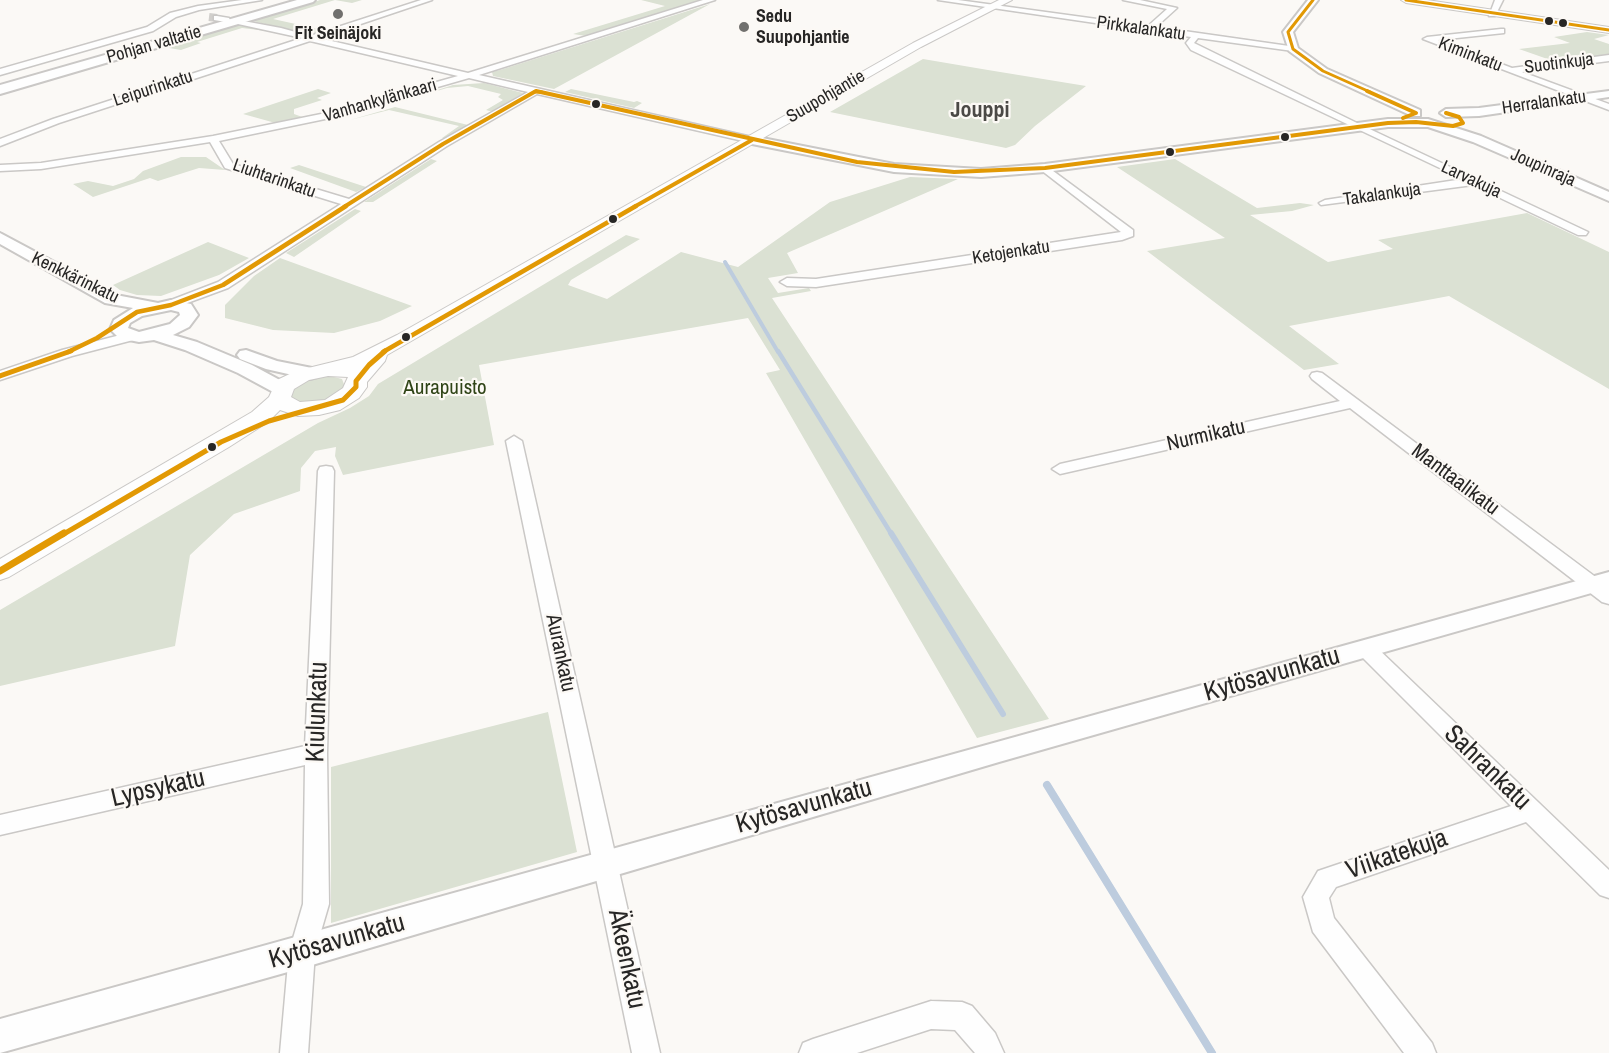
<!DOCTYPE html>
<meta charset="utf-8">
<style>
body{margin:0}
canvas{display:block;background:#fbf9f6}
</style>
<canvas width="1609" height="1053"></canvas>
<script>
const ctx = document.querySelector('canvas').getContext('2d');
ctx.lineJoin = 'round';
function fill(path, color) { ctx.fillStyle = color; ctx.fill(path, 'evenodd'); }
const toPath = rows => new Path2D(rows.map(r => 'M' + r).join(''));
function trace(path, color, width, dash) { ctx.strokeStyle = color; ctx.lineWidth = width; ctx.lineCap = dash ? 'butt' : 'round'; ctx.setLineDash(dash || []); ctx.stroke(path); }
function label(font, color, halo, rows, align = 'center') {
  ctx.font = font + ' "Archivo Narrow",sans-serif'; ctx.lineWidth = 4.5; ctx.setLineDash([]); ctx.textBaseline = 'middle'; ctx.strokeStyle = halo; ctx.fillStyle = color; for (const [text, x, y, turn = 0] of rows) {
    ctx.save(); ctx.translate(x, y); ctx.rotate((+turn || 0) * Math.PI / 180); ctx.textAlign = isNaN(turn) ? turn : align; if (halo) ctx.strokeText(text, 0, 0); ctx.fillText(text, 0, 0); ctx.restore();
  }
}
fill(toPath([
 [320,0,362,0,352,3,335,0,273,19,323,30,309,35,253,21],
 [641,0,702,0,586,36,573,34,665,6],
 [710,4,554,89,493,76,492,72,500,70],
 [232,25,248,25,283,33,242,28,197,42,201,43,181,50,169,48,168,44],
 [1587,32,1609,35,1594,39,1609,44,1609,55,1556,62,1519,49,1570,43,1554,37],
 [923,59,988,70,1086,86,1035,126,1015,145,1006,148,830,112],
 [484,83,523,93,493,112,486,110,503,100,498,97,501,94,468,86,447,88,400,102,453,85],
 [318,89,331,93,317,98,322,100,294,109,294,114,305,118,279,124,243,114],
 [571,89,634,102,637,101,642,103,634,108,565,92],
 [395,107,468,125,444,138,442,138,459,126,389,110,350,120],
 [181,157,206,157,225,170,199,168,158,181,150,178,93,197,73,184,88,181,113,186,134,179,143,171],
 [431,159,437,161,373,202,364,202],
 [1175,159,1257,208,1300,203,1314,205,1292,211,1250,215,1328,262,1393,249,1378,240,1527,213,1609,252,1609,389,1449,296,1289,326,1339,364,1304,370,1147,251,1225,238,1117,167],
 [299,165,366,187,356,192,290,168],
 [910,177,958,179,787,253,798,273,768,278,778,293,809,288,811,291,772,298,1049,719,977,738,766,373,780,370,748,318,479,365,494,445,343,475,335,456,336,447,315,451,301,468,300,491,234,514,190,555,175,646,0,686,0,610,318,423,350,408,369,396,378,384,626,235,640,239,571,280,568,285,607,299,681,252,738,267,830,202],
 [355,209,361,211,294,257,286,253],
 [208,242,249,258,219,275,161,296,137,295,120,290,113,285],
 [280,258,412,306,380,321,334,333,273,330,225,318,225,305,254,276],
 [330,376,342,379,345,387,328,400,301,403,291,397,293,388,306,380],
 [548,712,577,852,331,923,331,767]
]), '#dbe1d3');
trace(toPath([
 [725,262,778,352]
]), '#bdccde', 4);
trace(toPath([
 [778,351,892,535]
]), '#bdccde', 4.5);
trace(toPath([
 [891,533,1003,714]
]), '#bdccde', 6);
trace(toPath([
 [1047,785,1212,1053]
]), '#bdccde', 8);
trace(toPath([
 [209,17,217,18]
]), '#d1cfcc', 8, [8, 4]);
const minor = toPath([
 [242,0,262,0,199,10,176,17,153,31,0,75,0,69,147,27,170,13,198,6,242,0],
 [421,0,432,0,319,38,468,73,703,0,715,0,479,75,752,137,757,140,752,143,537,94,447,146,228,288,171,309,166,308,164,305,166,302,218,282,341,204,225,168,210,142,41,169,0,171,0,165,41,163,213,136,326,113,458,76,310,41,59,123,0,146,0,139,53,119,302,38,238,24,238,20,281,28,310,36,421,0],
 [469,78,528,92,439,142,349,199,233,164,219,141,330,118,469,78],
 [938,0,958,0,1148,26,1167,9,1123,0,1140,0,1177,8,1156,27,1296,47,1296,51,1293,51,1198,38,1194,43,1359,124,1588,232,1586,235,1578,235,1473,185,1321,205,1319,203,1325,200,1463,179,1191,50,1186,43,1191,37,938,0],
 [1495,0,1503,0,1495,16,1489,16,1495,0],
 [217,16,229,18,230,20,226,22,214,20,214,16,217,16],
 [1501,29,1504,29,1504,33,1438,40,1512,68,1609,55,1609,61,1522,72,1609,104,1609,110,1423,39,1427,37,1501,29],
 [1045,165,1133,230,1133,236,1122,240,816,287,787,286,780,282,787,278,816,279,1121,232,1041,170,1041,166,1045,165],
 [132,332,139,336,137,339,72,356,0,380,0,371,62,350,132,332],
 [1317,372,1322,373,1609,587,1609,604,1602,602,1350,408,1060,474,1052,469,1060,464,1340,401,1312,379,1310,376,1312,373,1317,372],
 [514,436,522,441,660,1053,632,1053,506,441,514,436],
 [326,466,332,467,334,471,327,753,329,904,315,952,308,1053,280,1053,289,952,303,904,305,765,0,835,0,815,305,746,318,471,320,467,326,466],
 [1366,641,1373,644,1609,870,1609,898,1600,895,1526,822,1336,887,1329,898,1334,918,1432,1043,1436,1053,1404,1053,1313,932,1303,897,1318,871,1511,806,1359,654,1356,649,1359,644,1366,641],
 [931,1001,962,1002,972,1006,995,1033,1004,1053,975,1053,955,1030,931,1029,857,1053,799,1053,803,1043,813,1039,931,1001]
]);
const tertiary = toPath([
 [1308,0,1318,0,1293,32,1298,48,1327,69,1420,110,1420,116,1412,116,1319,73,1289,51,1283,32,1308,0],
 [1609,91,1609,97,1479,116,1446,117,1440,113,1446,109,1479,108,1609,91],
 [1388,119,1428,119,1481,136,1609,192,1609,201,1473,142,1428,127,1388,127,1045,172,981,177,894,172,752,144,746,140,752,136,894,164,981,169,1045,164,1388,119],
 [0,233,116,295,158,303,171,300,191,304,198,315,189,327,173,335,197,342,252,365,289,385,291,389,289,393,275,393,238,373,185,350,154,340,139,342,119,338,110,329,114,320,133,308,105,303,0,244,0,233],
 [171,310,179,312,180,315,170,324,139,332,128,328,130,323,142,316,171,310],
 [246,350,277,361,317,369,319,373,317,377,310,379,266,369,240,359,237,355,240,351,246,350],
 [1609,572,1609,588,999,762,302,968,0,1053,0,1019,1609,572]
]);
const secondary = toPath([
 [999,0,1012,0,921,47,387,355,385,361,367,382,367,387,359,398,340,410,319,415,298,416,280,410,268,422,229,447,9,577,0,580,0,559,252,412,269,397,277,380,296,371,353,357,397,335,913,43,999,0],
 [328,376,348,377,343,388,325,400,300,402,291,397,294,389,309,380,328,376],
 [1401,0,1427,0,1609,27,1609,33,1406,3,1401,0]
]);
const primary = toPath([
 [297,0,315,0,313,2,0,94,0,85,297,0]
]);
trace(minor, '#cac8c6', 3);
trace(tertiary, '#cac8c6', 4);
trace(secondary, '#cac8c6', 2);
trace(primary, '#cac8c6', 4);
fill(minor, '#fefefe');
fill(tertiary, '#fefefe');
fill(secondary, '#fefefe');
fill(primary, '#fefefe');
trace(toPath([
 [1313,0,1288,32,1293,49,1323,71,1370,92],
 [1406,0,1609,30],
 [534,92,542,92]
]), '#e29904', 3);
trace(toPath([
 [1367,91,1416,113,1403,118],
 [344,207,443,144,536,91,857,162,954,172,1045,168,1388,123,1416,122,1453,126,1463,123,1459,117,1446,113],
 [634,207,752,140]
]), '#e29904', 4);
trace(toPath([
 [68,352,97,338,137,312,171,305,223,285,346,206],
 [383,352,636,206]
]), '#e29904', 4.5);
trace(toPath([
 [0,376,71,351],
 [62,535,221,442,269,421,343,400,356,387,356,381,369,365,385,351]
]), '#e29904', 5);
trace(toPath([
 [0,571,64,533]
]), '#e29904', 7);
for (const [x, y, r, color] of [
 [338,14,6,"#71706e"],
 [1549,21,5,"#272625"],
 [1563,23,5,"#272625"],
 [744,27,6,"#71706e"],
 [596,104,5,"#272625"],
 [1285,137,5,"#272625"],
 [1170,152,5,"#272625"],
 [613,219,5,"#272625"],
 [406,337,5,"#272625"],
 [212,447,5,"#272625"]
]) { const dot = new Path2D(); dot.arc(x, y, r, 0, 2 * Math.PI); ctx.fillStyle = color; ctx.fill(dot); trace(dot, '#fcf9f5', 2); }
label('bold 18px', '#272625', '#fcf9f5', [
 ["Sedu",756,17],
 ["Suupohjantie",756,38],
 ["Fit Seinäjoki",338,34,"center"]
], 'left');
label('18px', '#272625', '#fcf9f5', [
 ["Pirkkalankatu",1141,29,8],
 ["Pohjan valtatie",154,45,-16],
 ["Kiminkatu",1470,55,21],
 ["Suotinkuja",1559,64,-7],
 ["Leipurinkatu",153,89,-18],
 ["Suupohjantie",826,97,-30],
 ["Vanhankylänkaari",380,101,-16],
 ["Herralankatu",1544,103,-8],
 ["Joupinraja",1543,168,24],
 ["Liuhtarinkatu",274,179,19],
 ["Larvakuja",1471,180,25],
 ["Takalankuja",1382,195,-8],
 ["Ketojenkatu",1011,253,-9],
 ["Kenkkärinkatu",75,278,26]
]);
label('21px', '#2f4417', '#fcf9f5', [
 ["Aurapuisto",445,388]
]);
label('21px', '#272625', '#fcf9f5', [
 ["Nurmikatu",1206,436,-13],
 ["Manttaalikatu",1455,480,37],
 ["Aurankatu",560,653,78]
]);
label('bold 22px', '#4b4946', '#fcf9f5', [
 ["Jouppi",980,111]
]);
label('26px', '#272625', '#fcf9f5', [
 ["Kytösavunkatu",1272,675,-16],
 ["Kiulunkatu",318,712,-88],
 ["Sahrankatu",1487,768,44],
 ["Lypsykatu",158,789,-13],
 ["Kytösavunkatu",804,807,-16],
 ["Viikatekuja",1397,855,-19],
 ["Kytösavunkatu",337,942,-16],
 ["Äkeenkatu",626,959,78]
]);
</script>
